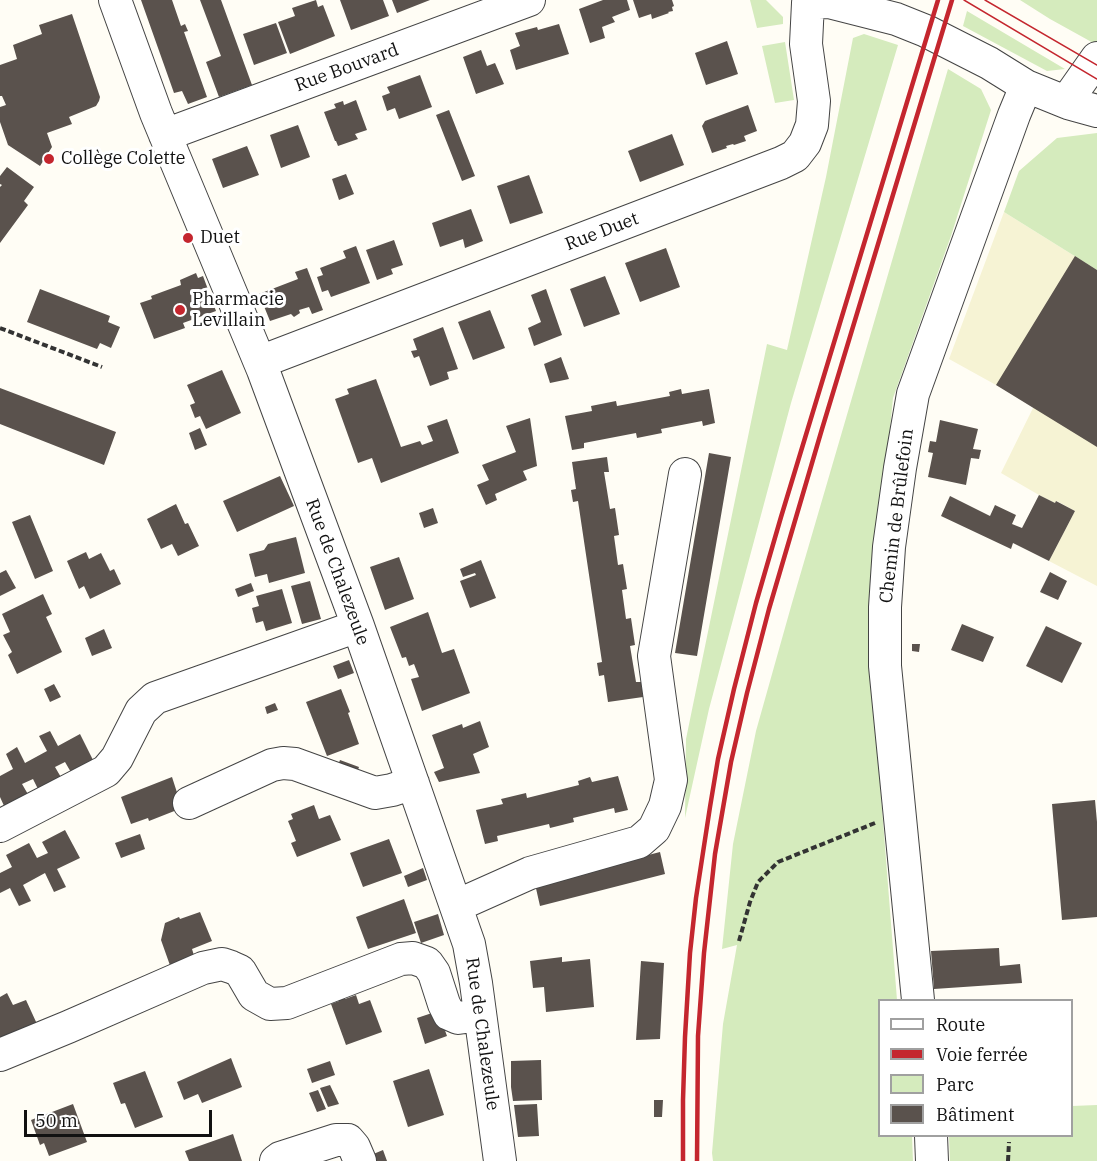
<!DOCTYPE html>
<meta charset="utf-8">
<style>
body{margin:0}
#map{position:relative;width:1097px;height:1161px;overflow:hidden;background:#fffdf5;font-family:"IBM Plex Serif",serif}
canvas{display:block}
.legend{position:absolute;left:878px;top:999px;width:195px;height:138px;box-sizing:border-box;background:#fff;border:2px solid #a0a0a0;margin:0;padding:8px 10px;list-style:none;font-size:18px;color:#111}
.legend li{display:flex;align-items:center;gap:12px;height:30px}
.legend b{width:30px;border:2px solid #a0a0a0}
.scale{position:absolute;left:24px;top:1110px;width:188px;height:27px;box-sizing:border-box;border:3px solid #111;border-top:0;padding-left:8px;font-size:18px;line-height:21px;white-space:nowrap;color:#111;-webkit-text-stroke:4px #fff;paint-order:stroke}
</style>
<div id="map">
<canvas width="1097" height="1161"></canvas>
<ul class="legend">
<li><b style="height:8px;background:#fff"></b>Route</li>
<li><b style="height:8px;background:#c4262e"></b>Voie ferrée</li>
<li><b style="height:16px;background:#d5ebbd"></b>Parc</li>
<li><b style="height:16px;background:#5a524d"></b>Bâtiment</li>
</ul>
<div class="scale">50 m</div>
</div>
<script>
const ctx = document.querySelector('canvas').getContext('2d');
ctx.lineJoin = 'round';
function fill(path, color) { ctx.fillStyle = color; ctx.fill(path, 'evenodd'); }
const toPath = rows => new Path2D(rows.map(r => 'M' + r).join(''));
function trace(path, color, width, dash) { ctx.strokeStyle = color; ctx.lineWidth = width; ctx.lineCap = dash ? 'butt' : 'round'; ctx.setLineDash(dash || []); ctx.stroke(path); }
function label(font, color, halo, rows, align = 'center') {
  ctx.font = font + ' "IBM Plex Serif",serif'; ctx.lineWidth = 6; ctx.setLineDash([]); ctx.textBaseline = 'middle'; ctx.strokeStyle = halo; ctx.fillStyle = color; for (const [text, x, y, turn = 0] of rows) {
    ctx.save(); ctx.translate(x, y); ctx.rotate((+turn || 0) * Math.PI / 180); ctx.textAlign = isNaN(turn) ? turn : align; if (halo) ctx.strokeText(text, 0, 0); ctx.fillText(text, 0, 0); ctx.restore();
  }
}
fill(toPath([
 [1004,212,1097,270,1097,586,1049,561,1075,511,1057,501,1055,503,1039,495,1001,473,1034,406,949,359]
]), '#f6f3d4');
fill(toPath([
 [750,0,766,0,783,17,783,24,757,28],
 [1020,0,1097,0,1097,45,1050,19],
 [967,11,1065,69,1047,71,963,26],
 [864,34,898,45,791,403,709,709,685,818,686,739,767,344,787,350,826,177,853,38],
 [785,42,794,100,775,103,762,46],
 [948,69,981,89,991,110,951,236,893,398,869,642,897,1000,880,1000,880,1136,912,1136,913,1161,713,1161,712,1153,723,1024,737,945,722,949,733,844,756,731,792,603],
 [1097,133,1097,270,1004,212,1019,171,1057,138],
 [1097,1105,1097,1161,950,1161,949,1136,1072,1136,1072,1106]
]), '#d5ebbd');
fill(toPath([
 [141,0,172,0,181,26,185,24,188,31,184,32,207,97,188,104,182,91,174,93],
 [200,0,221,0,252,85,219,97,206,62,221,56],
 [316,0,318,7,323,5,335,36,290,54,278,22,295,16,292,8],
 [340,0,383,0,389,16,351,30],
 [392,0,430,0,397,13],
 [603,0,627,0,630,10,612,17,615,22,602,27,605,38,590,43,579,9],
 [633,0,672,0,674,6,672,7,673,11,668,12,669,13,652,19,651,14,639,18],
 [72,14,100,97,99,101,96,106,69,117,72,124,47,133,52,147,40,166,8,145,0,122,0,107,6,105,2,96,0,96,0,65,17,59,13,45,42,34,39,25],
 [276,23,287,53,254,65,243,34],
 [559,24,569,54,516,70,510,50,520,46,515,33,537,27,538,30],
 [727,41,738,74,706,85,695,53],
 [481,50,487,66,495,63,504,84,476,94,463,57],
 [420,75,432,107,399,119,395,108,387,111,382,96,390,93,387,87],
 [356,100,367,130,355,134,358,139,338,146,336,141,335,141,324,112,336,108,334,104,343,101,344,105],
 [748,105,757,131,744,136,746,141,734,145,733,144,726,146,727,148,712,153,702,126,705,121],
 [449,110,475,176,462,181,436,115],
 [298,125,310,157,281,168,270,135],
 [672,134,684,165,640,182,628,151],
 [247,146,259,175,223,188,212,159],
 [7,167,34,187,24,201,28,205,0,243,0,187,2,185,0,184,0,176],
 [346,174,354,194,339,200,332,179],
 [529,175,543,213,510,224,497,186],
 [471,209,483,241,465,248,463,239,440,247,432,223],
 [394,240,403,265,391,269,393,274,377,280,366,250],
 [356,246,370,283,331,297,328,290,322,292,317,277,323,275,320,268,346,258,343,251],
 [666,248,680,287,640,302,625,263],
 [1075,256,1097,270,1097,447,996,385],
 [307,268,323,310,312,314,309,307,299,310,300,313,294,317,291,314,270,321,259,294,298,279,295,272],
 [196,273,198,278,203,276,216,311,183,323,185,328,154,339,140,303,152,299,151,296,181,285,180,280],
 [605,276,620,314,584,327,570,289],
 [40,289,110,316,108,322,120,327,111,348,100,343,97,349,27,322],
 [546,289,562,335,534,346,528,328,541,322,531,295],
 [490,310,505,348,473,360,458,322],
 [443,327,458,369,447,372,449,379,430,386,419,356,414,358,411,351,417,350,413,339],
 [561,357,569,379,550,383,544,364],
 [222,370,241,413,206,429,200,416,195,418,190,405,195,403,187,385],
 [376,379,401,447,420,441,422,445,433,441,427,426,447,419,459,453,381,483,372,458,358,463,335,399,349,394,347,389],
 [0,388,116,432,104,465,0,424],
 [681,389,682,394,709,389,715,423,703,426,702,421,661,429,662,433,637,438,636,433,584,443,584,448,572,450,565,416,592,411,591,406,616,401,617,406,670,396,669,392],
 [530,418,537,466,523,471,527,480,495,494,497,500,486,505,477,485,489,480,482,465,516,452,506,426],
 [940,420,978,429,973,449,981,450,979,459,971,458,966,485,928,477,933,453,928,452,930,441,936,442],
 [200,428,207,445,195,450,189,433],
 [709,453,731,457,697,656,675,653],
 [607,457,609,472,604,472,610,509,615,508,619,535,614,536,618,565,623,564,627,589,622,590,626,619,631,618,635,645,630,646,636,682,641,682,643,697,608,702,604,675,599,676,597,663,602,662,578,501,573,502,571,490,576,489,572,462],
 [280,476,294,506,237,532,223,501],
 [1039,495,1055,503,1056,501,1075,511,1049,561,1013,543,1011,549,941,516,950,496,990,516,995,505,1016,515,1012,524,1022,528],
 [176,504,185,524,188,523,199,546,178,556,172,544,161,549,147,519],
 [433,508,438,523,424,528,419,513],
 [30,515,53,571,35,579,12,522],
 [296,537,305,573,269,583,267,574,255,577,249,554,264,550,268,544],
 [86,552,89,559,101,553,110,571,114,569,121,584,90,599,84,586,79,589,67,561],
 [399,557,414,599,385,610,370,567],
 [481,560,496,598,470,608,460,581,476,575,475,573,463,577,460,569],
 [6,570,16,588,0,596,0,573],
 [1050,572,1067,581,1058,600,1040,592],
 [310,581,321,619,302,624,291,586],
 [251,583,254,591,238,597,235,589],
 [282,589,292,623,266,631,263,621,256,623,252,608,259,606,256,596],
 [43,594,52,614,46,617,62,652,17,674,8,655,12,652,3,635,10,632,2,614],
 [428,612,442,653,454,649,470,693,422,711,411,679,419,677,414,664,409,666,406,657,402,658,390,627],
 [962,624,994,637,983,662,951,650],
 [1046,626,1082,643,1062,683,1026,666],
 [104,629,112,648,92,656,85,638],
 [912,644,920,644,919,652,912,651],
 [349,660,354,673,338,679,333,666],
 [54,684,61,697,50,702,44,689],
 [341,689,350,712,348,713,359,744,327,756,306,702],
 [275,703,278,710,267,714,265,707],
 [480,721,489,747,473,754,480,773,439,782,434,772,444,768,432,735,462,724,463,728],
 [50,731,58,746,80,734,94,762,72,774,65,762,55,767,62,779,39,791,33,779,22,784,29,796,5,808,0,797,0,776,13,769,6,754,17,747,25,763,47,751,39,736],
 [340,760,359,767,355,778,336,770],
 [618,776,628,810,615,813,614,808,573,818,574,822,550,828,549,824,497,836,498,841,485,844,476,810,503,804,501,799,526,793,527,798,579,785,578,781,590,777,592,782],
 [172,777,182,808,149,821,148,818,131,824,121,797],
 [1095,800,1097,822,1097,917,1062,920,1052,804],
 [314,805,319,819,330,815,341,840,297,857,291,843,296,841,288,821,293,819,291,814],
 [65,830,80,858,57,869,66,887,54,892,45,873,23,885,31,901,19,906,10,888,0,893,0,873,12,867,6,855,29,843,37,858,48,853,42,842],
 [140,834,145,849,121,858,115,843],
 [389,839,402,873,363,887,350,853],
 [660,852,665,874,540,906,535,884],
 [423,868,427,880,408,887,404,876],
 [404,899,416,933,368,949,356,917],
 [200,912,212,941,192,949,196,962,172,971,161,940,165,923,179,917,180,919],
 [438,914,444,935,421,943,414,922],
 [999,948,1000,966,1020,964,1022,983,934,989,931,951],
 [562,957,562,962,590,959,594,1007,546,1012,544,987,533,988,530,961],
 [641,961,664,963,660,1039,636,1040],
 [7,993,13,1005,26,1000,37,1024,0,1040,0,997],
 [343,994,345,999,356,995,359,1004,370,1000,382,1032,346,1045,331,1004,339,1001,337,997],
 [438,1011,447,1036,425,1044,417,1018],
 [231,1058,242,1087,202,1103,198,1094,184,1100,177,1082],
 [541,1060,542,1100,513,1101,511,1087,511,1061],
 [330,1061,335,1075,312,1083,307,1069],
 [429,1069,444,1115,408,1127,393,1081],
 [145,1071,163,1117,135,1128,125,1103,121,1104,113,1083],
 [330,1085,339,1104,328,1107,320,1088],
 [318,1090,326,1109,317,1112,309,1093],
 [654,1100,663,1100,662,1117,654,1117],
 [73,1104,87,1142,49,1156,44,1143,40,1145,31,1120],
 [537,1104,539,1136,518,1137,514,1105],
 [233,1134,242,1161,189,1161,185,1151],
 [383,1150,387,1161,373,1161,371,1155]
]), '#5a524d');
const minor = toPath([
 [115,0,156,113,263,370,358,626,469,944,476,983,500,1161],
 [808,3,829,2,896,19,926,31,989,63,1026,86,1068,103,1097,111],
 [1068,103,1073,92,1097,58],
 [165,135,529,0],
 [260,362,781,163,795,156,805,143,812,125,814,101,806,44,808,3],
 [189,803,272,765,283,763,295,764,375,793,392,790,413,783],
 [0,826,106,771,117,758,141,711,155,698,358,626],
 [456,906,530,873,639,842,654,829,665,806,671,780,654,656,685,474],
 [918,1000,885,666,885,607,889,547,900,468,913,394,1014,115,1026,86],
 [0,1055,68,1027,203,968,222,964,231,967,240,971,254,995,270,1004,287,1003,401,959,413,958,427,963,434,973,444,1004,449,1014,458,1018,480,1015],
 [931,1136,932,1161],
 [276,1161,280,1158,336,1140,348,1140,354,1147,360,1161]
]);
trace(minor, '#444', 34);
trace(toPath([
 [0,328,102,367],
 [739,941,750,902,758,882,778,862,875,823],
 [1008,1161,1009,1142]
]), '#333', 4, [6, 3]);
trace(minor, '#fff', 32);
trace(toPath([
 [964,0,1097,79],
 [985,0,1097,65]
]), '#c4262e', 1.5);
trace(toPath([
 [683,1161,683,1100,685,1037,690,953,696,898,710,807,718,759,734,689,756,603,781,517,938,0],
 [697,1161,698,1036,704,953,715,854,731,762,747,693,769,609,822,429,952,0]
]), '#c4262e', 4.5);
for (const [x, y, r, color] of [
 [49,159,6,"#c4262e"],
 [188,238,6,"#c4262e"],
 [180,310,6,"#c4262e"]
]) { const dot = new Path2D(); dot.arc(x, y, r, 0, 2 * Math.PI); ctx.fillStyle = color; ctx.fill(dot); trace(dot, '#fff', 2); }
label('18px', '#111', '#fff', [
 ["Rue Bouvard",347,68,-20],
 ["Rue Duet",602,232,-21],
 ["Chemin de Brûlefoin",897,516,-83],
 ["Rue de Chalezeule",337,572,70],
 ["Rue de Chalezeule",482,1034,82]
]);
label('18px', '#111', '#fff', [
 ["Collège Colette",61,159],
 ["Duet",200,238],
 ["Pharmacie",192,300],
 ["Levillain",192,321]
], 'left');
</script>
